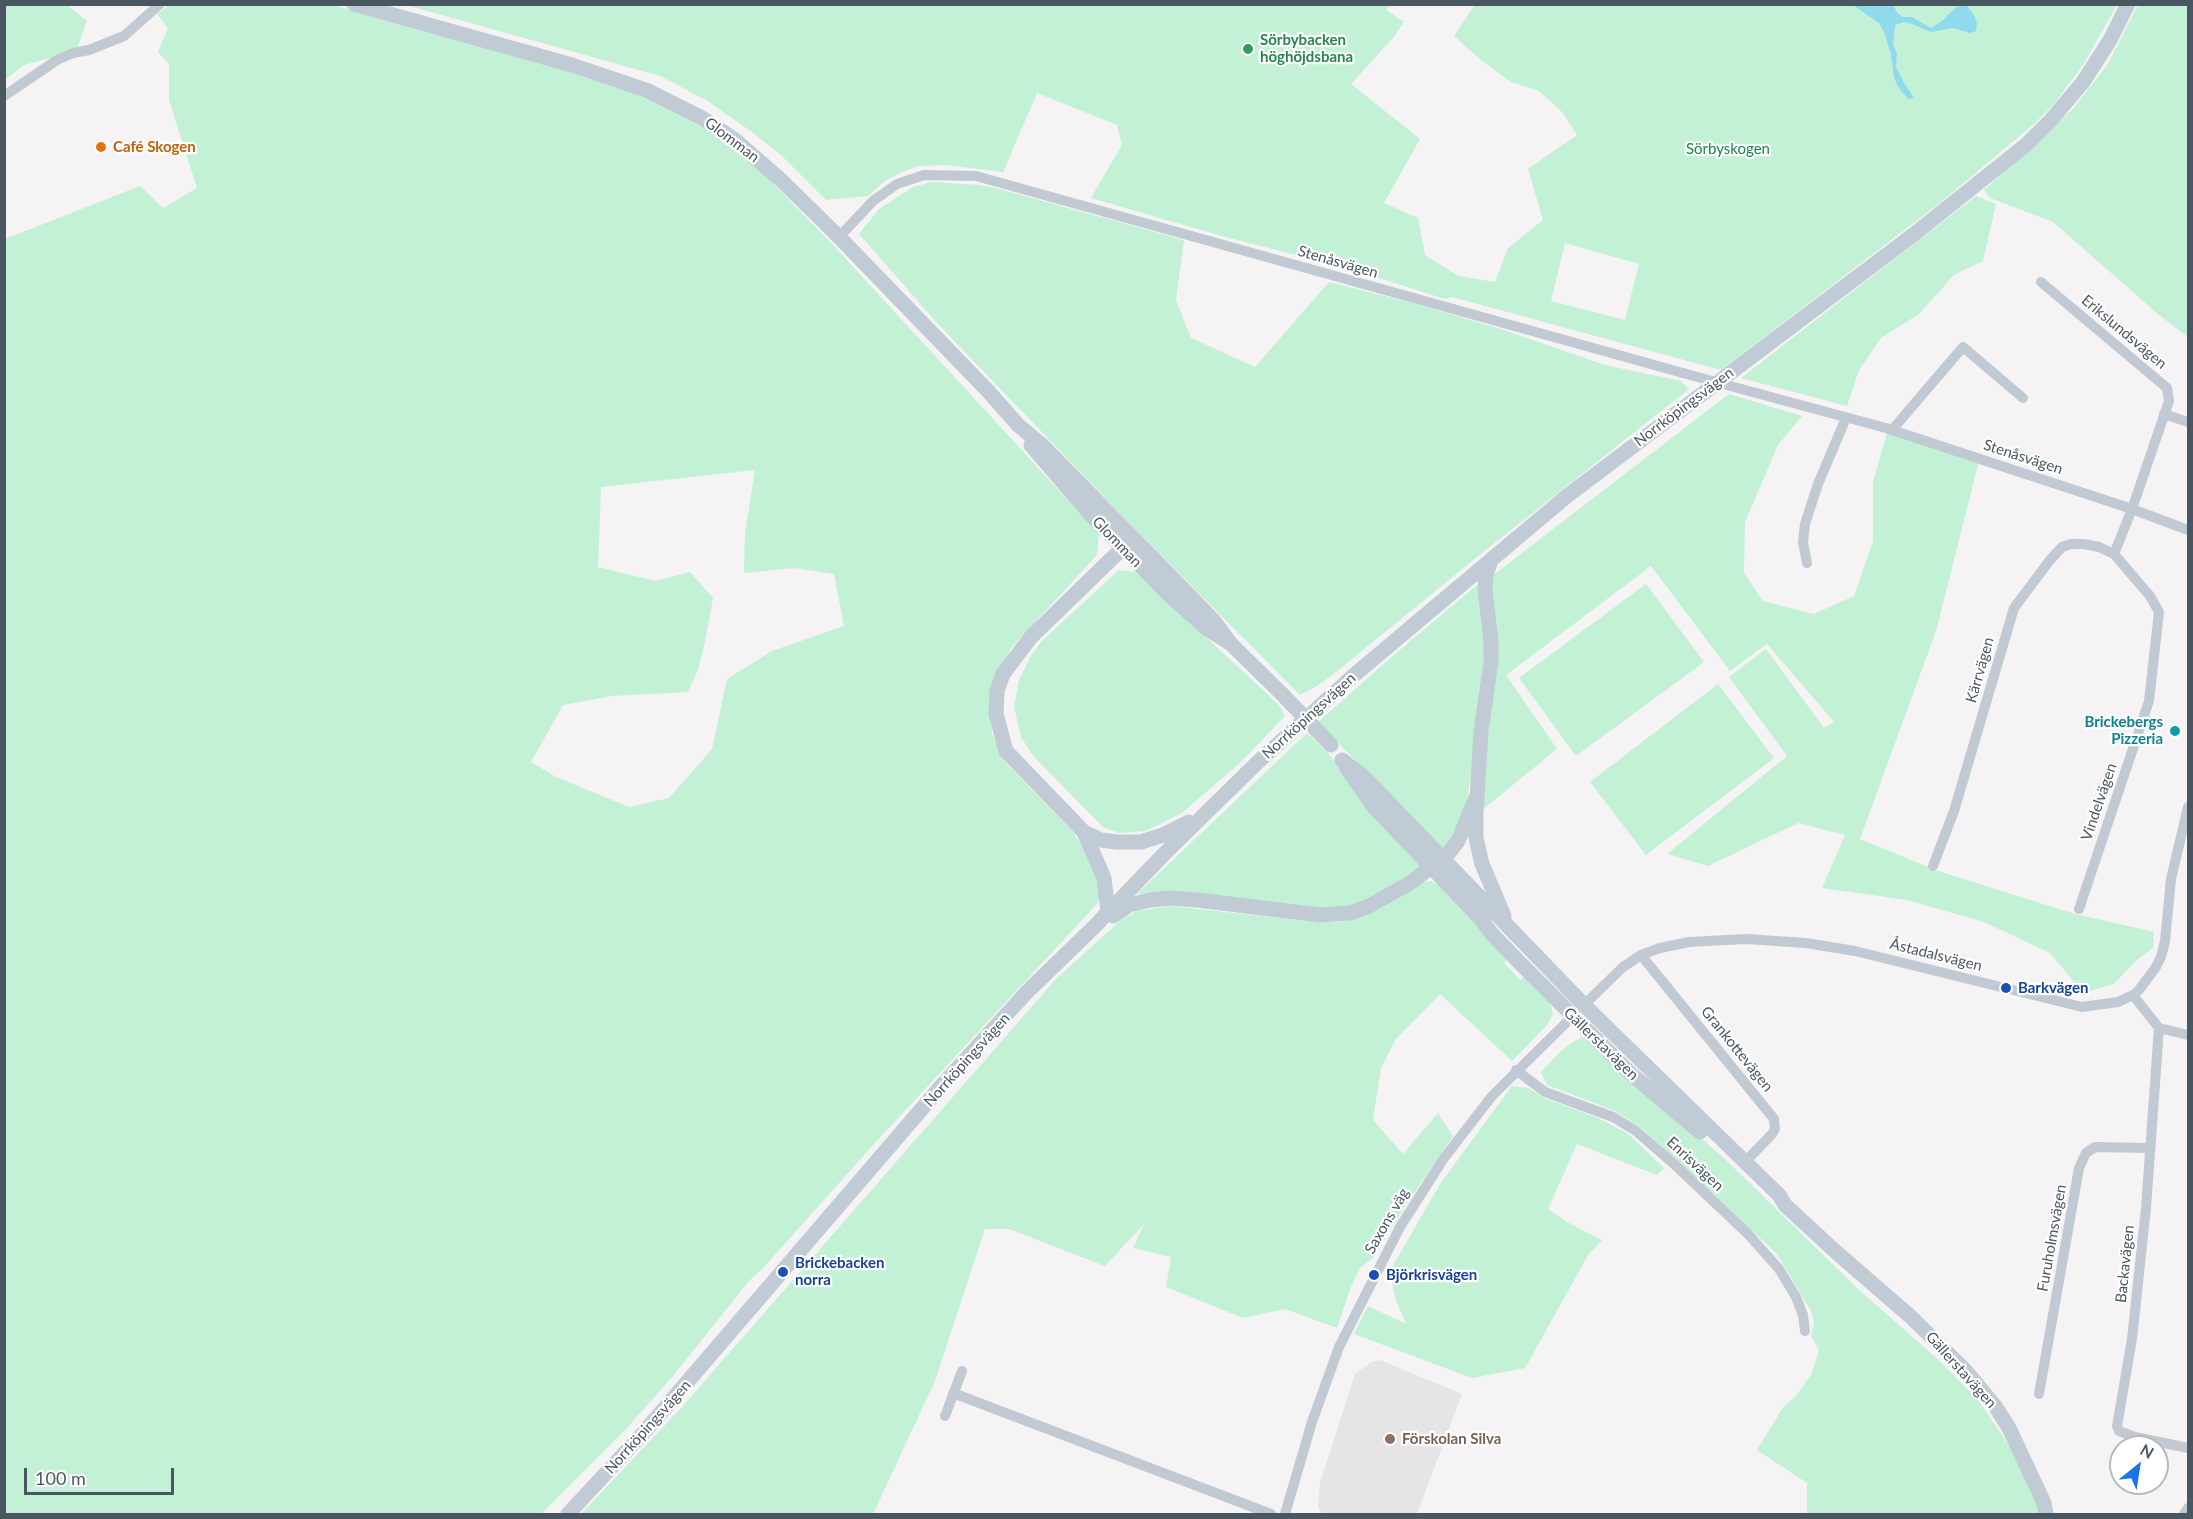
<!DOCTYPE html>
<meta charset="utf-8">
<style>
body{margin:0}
#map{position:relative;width:2193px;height:1519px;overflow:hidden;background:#f5f3f3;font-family:Lato,sans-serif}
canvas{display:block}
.frame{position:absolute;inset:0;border:6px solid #4a5661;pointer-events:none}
.north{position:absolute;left:2109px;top:1435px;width:60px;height:60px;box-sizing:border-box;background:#fff;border:2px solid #b7bbc0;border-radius:50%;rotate:30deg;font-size:16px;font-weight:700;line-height:24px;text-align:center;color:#4a5661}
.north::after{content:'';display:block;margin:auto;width:21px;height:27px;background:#1a73e8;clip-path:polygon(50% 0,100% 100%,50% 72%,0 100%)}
.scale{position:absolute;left:24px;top:1468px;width:150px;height:27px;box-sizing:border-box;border:3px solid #4a5661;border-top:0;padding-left:8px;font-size:18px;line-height:21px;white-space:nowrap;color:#4a5661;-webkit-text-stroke:4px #fff;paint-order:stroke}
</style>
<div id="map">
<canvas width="2193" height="1519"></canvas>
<div class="frame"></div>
<div class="north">N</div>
<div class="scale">100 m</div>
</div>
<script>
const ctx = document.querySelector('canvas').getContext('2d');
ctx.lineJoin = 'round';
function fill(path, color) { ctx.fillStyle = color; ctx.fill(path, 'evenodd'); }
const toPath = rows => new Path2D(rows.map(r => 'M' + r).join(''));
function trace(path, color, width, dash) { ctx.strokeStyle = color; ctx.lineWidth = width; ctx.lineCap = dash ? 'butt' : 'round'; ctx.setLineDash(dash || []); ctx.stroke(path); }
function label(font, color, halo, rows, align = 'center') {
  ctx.font = font + ' Lato,sans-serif'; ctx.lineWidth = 4.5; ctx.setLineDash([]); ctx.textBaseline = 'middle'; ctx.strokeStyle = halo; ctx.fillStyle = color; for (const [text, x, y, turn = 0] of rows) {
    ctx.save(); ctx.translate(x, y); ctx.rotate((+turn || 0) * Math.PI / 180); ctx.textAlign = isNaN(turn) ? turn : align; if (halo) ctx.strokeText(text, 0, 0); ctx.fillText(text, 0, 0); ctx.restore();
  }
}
fill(toPath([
 [1380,1360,1462,1394,1417,1514,1323,1514,1318,1508,1320,1483,1355,1374,1371,1362]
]), '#e6e4e5');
fill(toPath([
 [5,5,67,5,87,21,76,51,24,65,5,80],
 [169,5,332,5,569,69,656,101,699,123,751,161,833,245,1099,534,1097,555,1011,648,993,687,989,705,992,733,1004,761,1072,831,1096,866,1101,896,1096,905,874,1144,765,1266,749,1281,673,1376,625,1430,541,1514,5,1514,5,239,140,186,163,208,197,188,169,100,169,64,158,52,168,28,157,14],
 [755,470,745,533,744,573,794,568,834,574,844,626,772,651,727,679,712,749,669,798,629,807,556,777,531,762,563,705,612,696,688,692,698,670,705,642,713,598,690,572,655,581,598,567,601,487],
 [406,5,1391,5,1386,10,1404,22,1393,38,1351,84,1420,139,1384,203,1418,218,1425,255,1458,276,1495,282,1508,248,1543,220,1528,169,1577,135,1562,112,1539,91,1511,82,1482,61,1454,36,1474,6,1473,5,2117,5,2083,65,2054,104,2034,124,1941,202,1721,370,1452,297,1445,299,1347,268,1222,236,1091,198,1122,145,1117,125,1037,93,1003,172,946,165,919,166,902,172,885,181,868,196,826,200,781,155,752,132,706,100,660,76],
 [1565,243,1639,264,1625,320,1551,301],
 [2138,5,2188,5,2188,337,2159,315,2053,222,1990,198,1984,190,2073,109,2108,64],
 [932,182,980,185,999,189,1184,240,1176,300,1191,338,1255,367,1329,282,1416,304,1501,329,1605,365,1681,381,1689,389,1482,553,1331,676,1317,686,1300,695,1135,529,938,324,859,234,879,209,913,187],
 [1976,196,1996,204,1983,261,1954,275,1919,314,1881,338,1859,370,1847,406,1741,378],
 [1729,394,1802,416,1778,445,1745,522,1744,573,1763,601,1814,614,1854,596,1873,541,1873,482,1887,433,1979,461,1936,631,1860,839,1935,870,2075,914,2154,932,2153,948,2138,959,2114,984,2083,993,2050,953,1984,922,1907,900,1822,888,1845,835,1798,823,1708,866,1667,854,1787,756,1729,677,1766,649,1824,728,1834,722,1767,644,1730,671,1651,566,1506,675,1557,749,1476,815,1495,645,1488,579],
 [1119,570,1136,572,1279,705,1285,716,1241,762,1182,813,1146,831,1119,833,1103,827,1034,757,1021,737,1014,707,1019,680,1032,654,1043,640],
 [1646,584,1704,662,1576,756,1519,678],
 [1477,585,1480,593,1486,664,1467,801,1459,828,1448,845,1441,849,1318,722,1388,660],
 [1718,684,1774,758,1646,855,1590,782],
 [1307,733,1328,753,1377,817,1422,865,1417,871,1367,899,1350,906,1317,909,1137,894],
 [1431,881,1445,888,1508,958,1504,963,1520,980,1526,976,1549,999,1553,1014,1548,1024,1512,1061,1440,994,1396,1039,1381,1068,1373,1120,1403,1154,1438,1113,1453,1136,1403,1209,1374,1257,1360,1268,1350,1289,1337,1328,1285,1309,1243,1318,1166,1287,1171,1257,1133,1248,1144,1224,1105,1266,1009,1229,985,1229,935,1381,873,1514,581,1514,682,1407,1056,979,1121,920,1137,911,1170,906,1317,922,1336,922,1354,920,1423,882],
 [1581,1037,1592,1042,1728,1162,1857,1288,1942,1363,1979,1401,2010,1447,2033,1492,2040,1514,1807,1514,1807,1483,1757,1450,1784,1406,1796,1396,1812,1373,1819,1350,1811,1336,1814,1322,1811,1311,1777,1254,1643,1129,1615,1111,1547,1085,1541,1072,1562,1050],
 [1512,1086,1528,1088,1546,1099,1598,1118,1627,1133,1664,1168,1657,1175,1577,1144,1548,1209,1569,1223,1602,1240,1588,1255,1525,1368,1472,1378,1354,1334,1368,1306,1406,1324,1395,1298,1390,1271,1440,1184]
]), '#c3f1d5');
fill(toPath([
 [1853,5,1893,5,1898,14,1903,17,1912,17,1931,28,1942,21,1956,7,1966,5,1974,15,1977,23,1976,31,1970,33,1953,28,1931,32,1912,24,1904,22,1895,25,1893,45,1897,53,1896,67,1904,83,1914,98,1909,99,1900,90,1894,78,1891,55,1885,34,1879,23]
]), '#90daee');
trace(toPath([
 [4,96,57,60,73,53,89,50,124,36,160,4],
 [839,237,873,201,897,184,924,175,976,176,1683,373],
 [2041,282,2167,388,2169,401,2132,509,2114,554,2150,596,2159,612,2149,701,2079,909],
 [1756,393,1886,428,2132,509,2188,530],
 [2164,414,2188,422],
 [1892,430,1963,347,2023,398],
 [1807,563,1803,542,1805,524,1818,484,1846,418],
 [1933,866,1954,811,2014,608,2050,560,2062,547,2071,544,2084,544,2099,547,2114,554],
 [1641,955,1774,1119,1775,1129,1772,1134,1745,1162],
 [2133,995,2159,1028],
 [1584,1005,1623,967,1641,955,1660,948,1689,942,1746,939,1806,943,1855,951,2082,1007,2118,1002,2133,995,2139,990,2156,967,2161,957,2165,941,2171,879,2188,807],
 [2159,1028,2146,1208,2132,1339,2117,1426,2119,1431,2135,1437,2188,1448],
 [2159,1028,2188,1035],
 [1516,1070,1545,1092,1613,1117,1636,1131,1675,1165,1747,1233,1779,1269,1796,1297,1803,1315,1805,1331],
 [953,1393,1271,1514],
 [2039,1394,2079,1168,2086,1153,2095,1147,2149,1148],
 [945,1416,962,1371],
 [1285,1514,1312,1422,1339,1347,1400,1227,1444,1158,1492,1096,1572,1017],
 [2184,1514,2188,1508]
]), '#c1cad2', 10);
trace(toPath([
 [354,4,572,65,646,90,704,119,735,140,782,181,839,237,988,391,1018,425,1043,446,1188,594,1214,621,1231,644],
 [1031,445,1091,515,1169,595,1206,628,1231,644,1282,694],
 [1491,560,1486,575,1485,589,1491,642,1491,662,1481,731,1476,814,1476,838,1482,864,1504,916],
 [1342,760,1363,776,1584,1005,1779,1195,1785,1205,1836,1252,1911,1317,1965,1370,1995,1406,2009,1428,2044,1503,2046,1514],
 [1346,767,1373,806,1480,918,1492,934,1521,964,1630,1073,1700,1132],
 [1084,832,1101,840,1117,842,1141,842,1163,835,1189,822],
 [1108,912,1104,878,1084,832,1006,751,996,714,997,691,1003,674,1031,637,1133,538],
 [1113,916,1129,905,1150,900,1170,898,1197,900,1320,915,1351,913,1369,906,1410,883,1447,855,1458,841,1477,795],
 [568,1514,646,1430,944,1083,1027,992,1093,928,1164,854,1259,761,1353,676,1567,496,1913,235,2027,144,2051,120,2083,82,2110,40,2128,4]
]), '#c1cbd6', 15);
trace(toPath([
 [1683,373,1756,393]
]), '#c1cad2', 10);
trace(toPath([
 [1282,694,1331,745]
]), '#c1cbd6', 15);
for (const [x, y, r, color] of [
 [1248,49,6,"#2e9e5b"],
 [101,147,6,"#e8710a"],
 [2175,731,6,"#0f9aa8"],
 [2006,988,6,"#1a4fb4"],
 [783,1272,6,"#1a4fb4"],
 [1374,1275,6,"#1a4fb4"],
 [1390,1439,6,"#8d6e63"]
]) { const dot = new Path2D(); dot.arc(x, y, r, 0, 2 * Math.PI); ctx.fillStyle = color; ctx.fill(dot); trace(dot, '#fff', 2); }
label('bold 15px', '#27864d', '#fff', [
 ["Sörbybacken",1260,40],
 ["höghöjdsbana",1260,57]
], 'left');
label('15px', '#4a5661', '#fff', [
 ["Glomman",732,140,37],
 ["Stenåsvägen",1338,262,16],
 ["Erikslundsvägen",2124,332,40],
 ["Norrköpingsvägen",1684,407,-37],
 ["Stenåsvägen",2023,457,18],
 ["Glomman",1117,542,46],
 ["Kärrvägen",1980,670,-74],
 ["Norrköpingsvägen",1309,716,-42],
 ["Vindelvägen",2099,802,-71],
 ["Åstadalsvägen",1936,955,14],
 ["Gällerstavägen",1601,1044,44],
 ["Grankottevägen",1737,1049,51],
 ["Norrköpingsvägen",967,1060,-48],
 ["Enrisvägen",1695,1164,43],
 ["Saxons väg",1387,1221,-60],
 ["Furuholmsvägen",2052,1238,-80],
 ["Backavägen",2125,1264,-84],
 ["Gällerstavägen",1961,1370,48],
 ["Norrköpingsvägen",648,1427,-48]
]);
label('bold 15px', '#c56008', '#fff', [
 ["Café Skogen",113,147]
], 'left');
label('15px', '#17864f', '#fff', [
 ["Sörbyskogen",1728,149]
]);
label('bold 15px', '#0d838f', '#fff', [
 ["Brickebergs",2163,722],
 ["Pizzeria",2163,739]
], 'right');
label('bold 15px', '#164399', '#fff', [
 ["Barkvägen",2018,988],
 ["Brickebacken",795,1263],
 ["norra",795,1280],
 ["Björkrisvägen",1386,1275]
], 'left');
label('bold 15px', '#785e54', '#fff', [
 ["Förskolan Silva",1402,1439]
], 'left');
</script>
